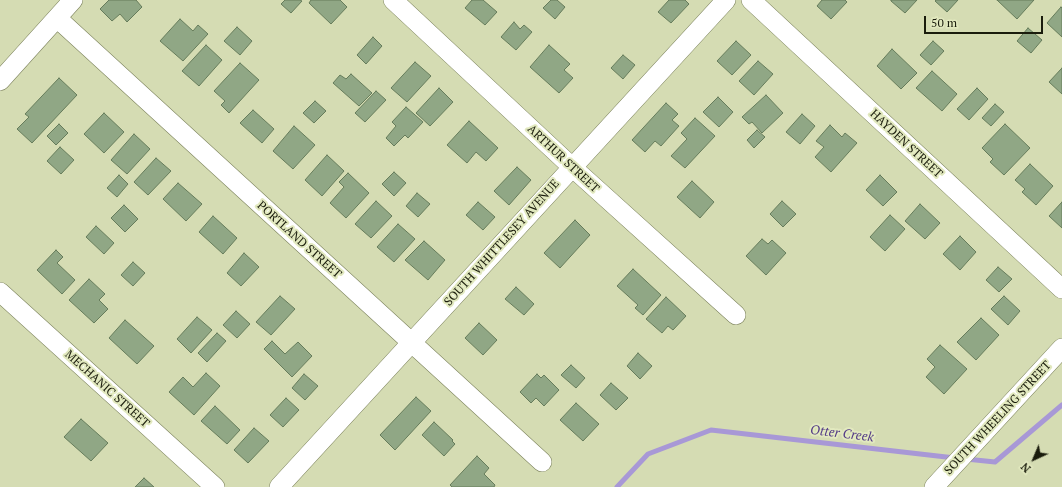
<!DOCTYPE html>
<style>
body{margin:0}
#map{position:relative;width:1062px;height:487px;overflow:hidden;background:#d5dcb3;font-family:"PT Serif",serif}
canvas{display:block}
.north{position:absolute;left:1014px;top:439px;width:40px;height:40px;-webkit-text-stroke:3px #e2e9bf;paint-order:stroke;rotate:224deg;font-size:11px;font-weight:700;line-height:16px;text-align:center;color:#1a1c0c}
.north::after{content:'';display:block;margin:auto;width:14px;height:18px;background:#1a1c0c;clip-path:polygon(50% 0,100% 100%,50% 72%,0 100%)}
.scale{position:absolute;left:924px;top:16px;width:119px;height:18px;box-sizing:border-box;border:2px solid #1a1c0c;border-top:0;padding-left:5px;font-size:12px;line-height:14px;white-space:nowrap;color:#1a1c0c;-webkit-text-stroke:3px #e2e9bf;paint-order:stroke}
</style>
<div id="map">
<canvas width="1062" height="487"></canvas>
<div class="north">N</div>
<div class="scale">50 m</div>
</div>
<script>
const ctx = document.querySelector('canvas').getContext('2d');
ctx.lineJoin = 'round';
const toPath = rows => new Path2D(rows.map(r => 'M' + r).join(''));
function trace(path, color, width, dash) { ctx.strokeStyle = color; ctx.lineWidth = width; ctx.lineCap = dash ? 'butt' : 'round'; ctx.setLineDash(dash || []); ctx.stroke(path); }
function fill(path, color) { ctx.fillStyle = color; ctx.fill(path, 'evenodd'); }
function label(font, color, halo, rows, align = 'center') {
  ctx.font = font + ' "PT Serif",serif'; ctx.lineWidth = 4; ctx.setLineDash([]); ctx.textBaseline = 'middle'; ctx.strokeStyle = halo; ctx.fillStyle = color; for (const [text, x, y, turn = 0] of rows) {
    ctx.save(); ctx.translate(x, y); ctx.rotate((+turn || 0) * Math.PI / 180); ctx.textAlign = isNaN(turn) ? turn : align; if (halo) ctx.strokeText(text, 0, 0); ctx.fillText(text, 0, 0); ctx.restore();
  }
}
trace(toPath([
 [966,459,995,462,1062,405],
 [617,487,648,454,711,430,955,458]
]), '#a898d6', 5);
const building = toPath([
 [109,0,136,0,142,7,127,22,120,14,112,21,100,9,109,0],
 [285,0,300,0,302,1,291,13,281,4,285,0],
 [311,0,340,0,347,7,331,24,309,3,311,0],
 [472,0,483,0,497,12,485,25,465,8,472,0],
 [551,0,557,0,565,7,555,19,543,8,551,0],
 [669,0,685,0,689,4,671,23,658,12,669,0],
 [822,0,845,0,847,2,831,19,817,6,822,0],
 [891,0,917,0,905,13,891,1,891,0],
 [936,0,958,0,947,12,935,1,936,0],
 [997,0,1034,0,1017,19,997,0],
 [1061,7,1062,8,1062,37,1047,23,1061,7],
 [180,19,193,31,198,25,208,34,183,61,160,41,180,19],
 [514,22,520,29,524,25,532,32,516,50,501,37,514,22],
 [237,27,252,41,240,55,224,41,237,27],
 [1028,28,1042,40,1031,53,1017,41,1028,28],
 [373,37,382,46,366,64,357,55,373,37],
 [736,41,751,55,732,75,717,61,736,41],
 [933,41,944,51,931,65,920,55,933,41],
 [206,45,222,60,199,86,182,71,206,45],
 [549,45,570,64,564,70,573,78,559,93,530,67,549,45],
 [892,49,917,73,901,89,877,66,892,49],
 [623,55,635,65,623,79,611,68,623,55],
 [758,61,773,74,754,95,739,81,758,61],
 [415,62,431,76,407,102,391,88,415,62],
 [240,63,259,80,229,113,221,105,225,101,214,91,240,63],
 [1062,68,1062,94,1049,82,1062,68],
 [932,71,957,94,942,111,916,88,932,71],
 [351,74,372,93,359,106,333,83,340,75,346,79,351,74],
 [59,78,77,95,32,143,17,129,29,117,25,114,59,78],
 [439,88,453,102,430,126,416,113,439,88],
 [977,88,988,99,969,120,957,109,977,88],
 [376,91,386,100,365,122,355,113,376,91],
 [766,95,783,113,762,133,752,122,749,124,742,117,766,95],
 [718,97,733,112,719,127,703,112,718,97],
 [315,101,326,111,314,123,303,113,315,101],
 [666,103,678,114,672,120,679,126,661,146,655,141,645,152,632,140,666,103],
 [995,104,1004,112,991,126,982,118,995,104],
 [406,107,423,122,408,138,405,135,394,146,386,138,396,126,392,122,406,107],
 [253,110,274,129,262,143,240,123,253,110],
 [104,113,124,132,104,153,84,134,104,113],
 [802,114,815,126,800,144,786,132,802,114],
 [695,118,715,136,685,168,671,156,687,139,681,133,695,118],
 [469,121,498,148,486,161,476,152,467,163,447,145,469,121],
 [59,124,68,133,56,145,47,136,59,124],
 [1005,124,1030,148,1004,175,990,162,993,159,982,148,1005,124],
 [830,125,842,137,845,133,857,143,831,172,815,157,824,147,816,141,830,125],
 [294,126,315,145,293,169,273,151,294,126],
 [757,130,765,137,754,148,747,140,757,130],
 [134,134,150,149,127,174,111,160,134,134],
 [60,147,74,160,61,174,47,161,60,147],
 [327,155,344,171,322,196,305,180,327,155],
 [156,158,171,171,148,195,134,182,156,158],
 [1030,164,1053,186,1036,205,1022,192,1025,189,1015,180,1030,164],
 [517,167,531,180,509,205,494,191,517,167],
 [394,172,406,183,394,196,382,184,394,172],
 [348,173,369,193,346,218,330,203,344,187,339,182,348,173],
 [119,175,128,184,117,197,107,188,119,175],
 [880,175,897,192,883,206,866,190,880,175],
 [692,181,714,202,700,218,677,197,692,181],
 [178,183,202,204,186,221,163,199,178,183],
 [417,193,430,204,418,217,406,206,417,193],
 [376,201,392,216,371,238,355,224,376,201],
 [782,201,796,214,783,227,770,214,782,201],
 [478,202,495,217,483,230,466,215,478,202],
 [1062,202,1062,228,1049,216,1062,202],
 [920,204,940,223,925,239,905,221,920,204],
 [124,205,138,219,125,232,111,218,124,205],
 [890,215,905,229,885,251,870,237,890,215],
 [213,216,237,238,223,254,199,232,213,216],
 [575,220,590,235,560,268,544,253,575,220],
 [398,224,415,239,394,262,377,247,398,224],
 [96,226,114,243,104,254,86,237,96,226],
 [960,236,976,252,960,270,943,254,960,236],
 [762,239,768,244,772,240,786,253,766,275,746,256,762,239],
 [424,241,445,260,428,280,405,260,424,241],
 [56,250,63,257,57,263,75,280,62,294,37,270,56,250],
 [244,253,259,267,241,286,227,273,244,253],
 [133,262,145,273,133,286,121,275,133,262],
 [998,267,1012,279,999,292,986,280,998,267],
 [633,269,661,295,643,315,635,308,638,305,617,286,633,269],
 [89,279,105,294,99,300,108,309,94,323,69,300,89,279],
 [516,287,534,304,524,315,505,299,516,287],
 [280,296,295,309,271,335,256,322,280,296],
 [1004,296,1020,311,1008,325,991,309,1004,296],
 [666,297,686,316,673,330,668,326,662,333,646,319,666,297],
 [236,311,250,324,237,338,223,325,236,311],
 [197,317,212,330,191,353,177,339,197,317],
 [981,318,999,335,976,360,957,342,981,318],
 [125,320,154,346,137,364,109,338,125,320],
 [479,323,497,340,483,355,465,338,479,323],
 [217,333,226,341,207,362,198,353,217,333],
 [272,341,285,354,298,342,312,356,292,377,264,349,272,341],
 [940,345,967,369,944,394,926,377,935,367,927,359,940,345],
 [638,353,652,366,640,379,627,366,638,353],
 [571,365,585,378,576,388,561,375,571,365],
 [206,373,220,386,194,415,169,392,183,377,193,387,206,373],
 [304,374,318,386,305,400,292,388,304,374],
 [537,374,541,378,544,375,559,390,544,406,536,398,531,403,520,392,537,374],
 [611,383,628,398,616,410,600,395,611,383],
 [416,397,431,411,395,450,380,435,416,397],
 [286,398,299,410,283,427,270,415,286,398],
 [576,403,599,424,583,441,560,420,576,403],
 [215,406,240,430,227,444,201,421,215,406],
 [81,419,108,443,91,461,64,437,81,419],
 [434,422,453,440,452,441,455,444,444,456,422,435,434,422],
 [254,428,269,441,248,463,234,450,254,428],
 [477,456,489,468,484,474,495,485,494,487,452,487,450,485,477,456],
 [144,478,154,487,135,487,144,478]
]);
fill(building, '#90a785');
trace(building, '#667c5b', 1);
const minor = toPath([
 [393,0,572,167,736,315],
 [751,0,1062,289],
 [57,18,542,462],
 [0,81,73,0],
 [0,292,215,487],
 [279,487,726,0],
 [934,487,1062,348]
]);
trace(minor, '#7c825c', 20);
trace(minor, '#fff', 19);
label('12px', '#1a1c0c', '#e2e9bf', [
 ["HAYDEN STREET",906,144,43],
 ["ARTHUR STREET",563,159,43],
 ["PORTLAND STREET",299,240,42],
 ["SOUTH WHITTLESEY AVENUE",502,243,-48],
 ["MECHANIC STREET",107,389,42],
 ["SOUTH WHEELING STREET",998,418,-47]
]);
label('italic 13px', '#543c87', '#e2e9bf', [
 ["Otter Creek",842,434,7]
]);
</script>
